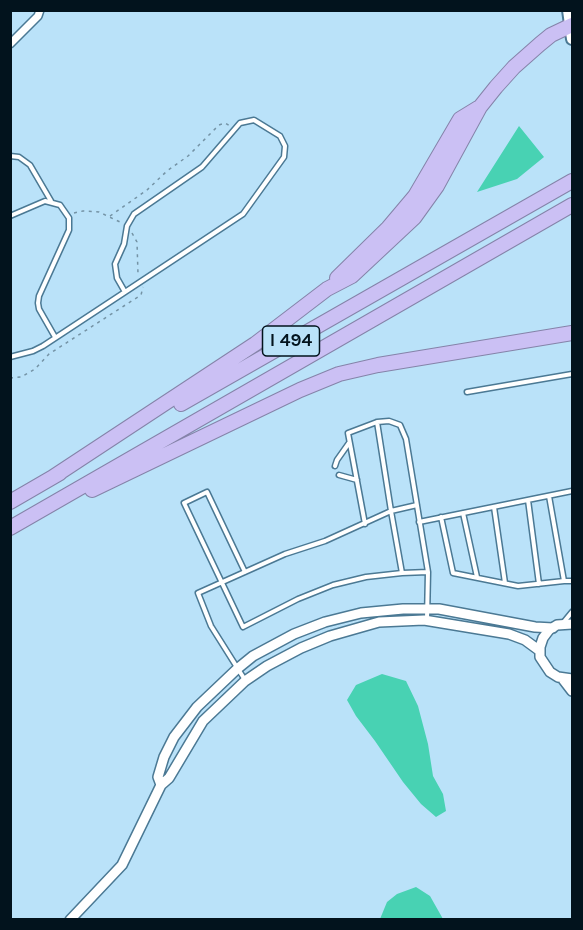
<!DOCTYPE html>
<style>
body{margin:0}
#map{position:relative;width:583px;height:930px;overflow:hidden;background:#bae2f9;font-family:Karla,sans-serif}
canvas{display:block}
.frame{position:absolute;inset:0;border:12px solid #02131d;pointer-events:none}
</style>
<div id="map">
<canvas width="583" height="930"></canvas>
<div class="frame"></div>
</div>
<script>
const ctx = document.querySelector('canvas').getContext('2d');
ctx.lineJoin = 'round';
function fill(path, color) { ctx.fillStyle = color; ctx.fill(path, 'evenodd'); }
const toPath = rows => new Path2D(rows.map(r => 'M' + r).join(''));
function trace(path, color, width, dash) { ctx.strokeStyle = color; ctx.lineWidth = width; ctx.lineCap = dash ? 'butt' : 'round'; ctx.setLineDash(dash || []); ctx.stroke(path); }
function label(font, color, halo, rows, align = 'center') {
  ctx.font = font + ' Karla,sans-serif'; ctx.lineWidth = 6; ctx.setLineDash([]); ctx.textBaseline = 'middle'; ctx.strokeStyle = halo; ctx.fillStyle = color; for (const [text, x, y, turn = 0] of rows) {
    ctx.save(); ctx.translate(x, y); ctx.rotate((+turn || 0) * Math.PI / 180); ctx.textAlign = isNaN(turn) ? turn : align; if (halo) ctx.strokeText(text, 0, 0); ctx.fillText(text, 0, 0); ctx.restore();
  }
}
fill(toPath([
 [519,126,544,157,517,179,477,192],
 [382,674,406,681,418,706,428,744,433,776,443,794,446,811,436,817,421,804,403,782,375,741,356,716,347,700,356,685],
 [416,887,430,896,443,919,380,919,387,902,397,894]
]), '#48d2b3');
const service = toPath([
 [10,156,19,157,30,165,51,201],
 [10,216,45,201,60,205,69,218,69,230,39,296,38,303,39,309,55,337],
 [10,357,33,351,43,346,125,292,243,214,284,157,285,146,280,136,254,120,240,123,202,167,134,214,127,226,124,244,115,264,117,278,125,292],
 [467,392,572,374],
 [377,422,389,421,400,425,406,439,428,572],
 [335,466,337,460,349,443],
 [339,475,357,480],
 [549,496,564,581,572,581],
 [528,500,539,584],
 [494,507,505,583],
 [463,513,477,577],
 [441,517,453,573,518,586,564,581],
 [419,522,572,491],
 [365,524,348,433,377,422,391,511,417,505],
 [245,572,207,492,184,503,243,627,298,599,333,585,366,577,402,573],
 [563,623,572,612],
 [245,680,211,626,198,593,285,554,325,541,391,511,402,573,428,572,427,619]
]);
const minor = toPath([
 [10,44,38,16,40,10]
]);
const tertiary = toPath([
 [572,624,557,625,549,630,543,638,540,647,540,657,550,672,558,677,572,679],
 [562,678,572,691],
 [161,785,158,777,164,757,174,737,197,707,237,669,253,656,294,634,325,622,361,613,403,609,439,609,535,627,553,628],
 [70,920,122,865,161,785,169,778,203,721,245,681,267,666,301,648,330,636,379,622,424,620,509,634,525,640,540,651]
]);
const secondary = toPath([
 [568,10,572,39]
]);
const motorway = toPath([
 [337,278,388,228,415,196,460,119,478,108],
 [181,404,572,181],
 [53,477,255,344,327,289,352,276,414,218,437,186,480,107,496,87,514,67,540,44,551,35,572,25],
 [92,490,300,390,339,374,378,365,572,333],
 [10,502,60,473],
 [10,528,572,205]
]);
trace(service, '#4b7994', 7);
trace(minor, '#4b7994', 10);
trace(tertiary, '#4b7994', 12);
trace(secondary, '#4b7994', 14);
trace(motorway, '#8583a9', 16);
trace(toPath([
 [74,213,83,211,99,212,120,222],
 [110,216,147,190,167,171,188,156,219,125,225,123,230,126],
 [132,233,137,242,138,274],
 [10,378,21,377,35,369,49,354,141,295,143,287]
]), '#7493a5', 1.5, [3, 4.5]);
trace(service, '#fff', 4);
trace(minor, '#fff', 7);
trace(tertiary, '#fff', 9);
trace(secondary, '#fff', 10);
trace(motorway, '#cbc0f4', 14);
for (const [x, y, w] of [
 [291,341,57]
]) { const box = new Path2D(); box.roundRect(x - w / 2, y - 15, w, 30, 4.5); ctx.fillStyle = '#bae2f9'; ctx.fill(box); trace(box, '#02131d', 1.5); }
label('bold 18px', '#02131d', null, [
 ["I 494",291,341]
]);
</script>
